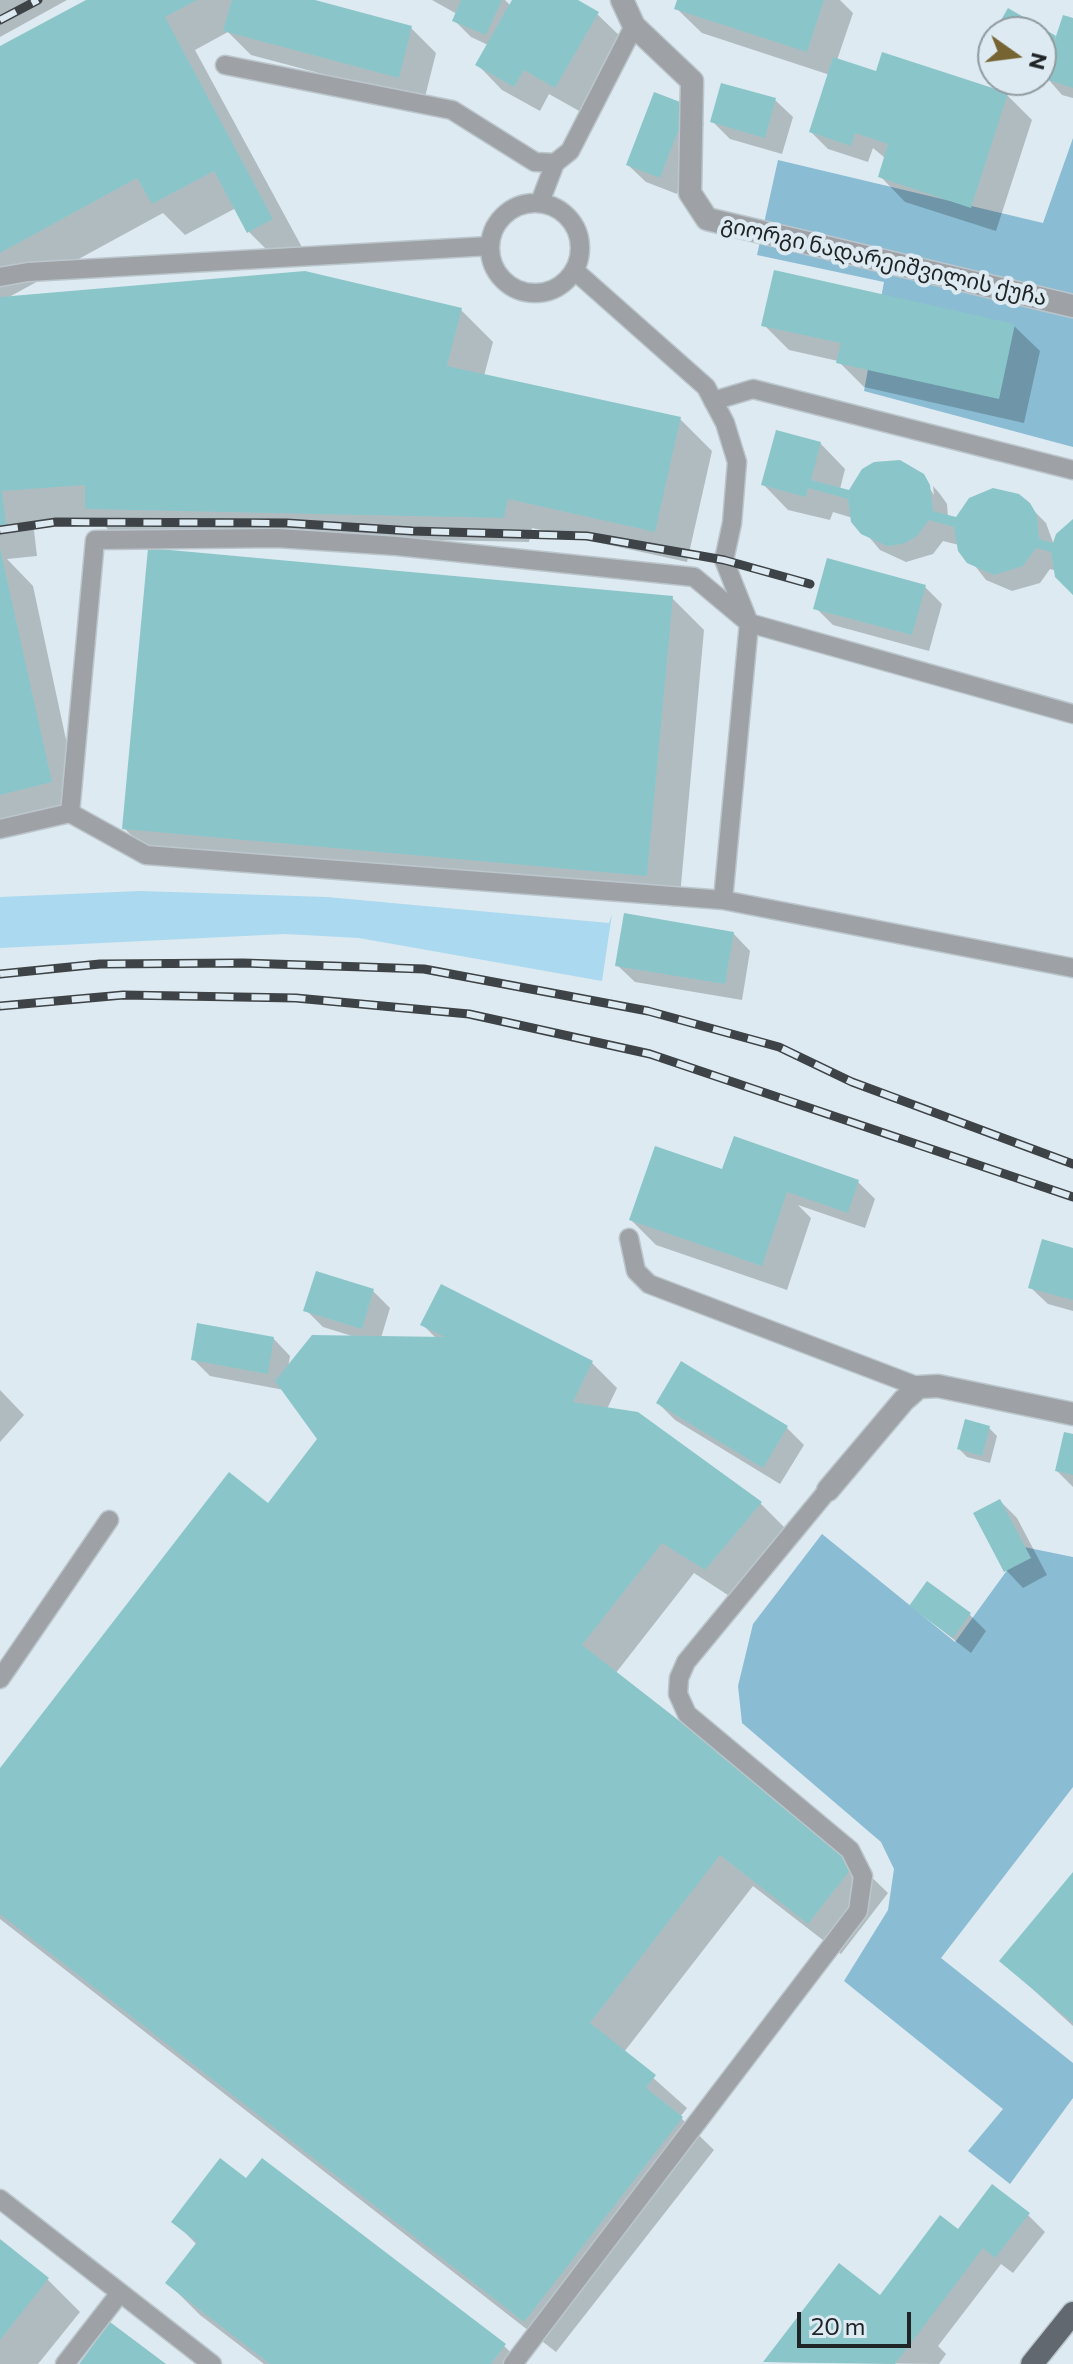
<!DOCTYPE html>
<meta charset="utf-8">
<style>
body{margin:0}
#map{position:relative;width:1073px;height:2364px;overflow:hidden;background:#ddeaf1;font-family:Commissioner,sans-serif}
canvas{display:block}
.north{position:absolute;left:977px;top:16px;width:80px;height:80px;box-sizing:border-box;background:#ddeaf1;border:2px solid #919ba0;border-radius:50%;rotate:104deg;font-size:22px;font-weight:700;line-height:32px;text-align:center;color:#1f2426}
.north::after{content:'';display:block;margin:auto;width:28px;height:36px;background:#776433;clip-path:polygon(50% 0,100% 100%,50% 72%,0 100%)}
.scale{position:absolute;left:797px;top:2312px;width:114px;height:36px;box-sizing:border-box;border:4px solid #1f2426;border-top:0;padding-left:10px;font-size:24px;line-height:28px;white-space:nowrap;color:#1f2426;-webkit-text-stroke:6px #ddeaf1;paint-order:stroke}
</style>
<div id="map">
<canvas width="1073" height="2364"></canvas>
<div class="north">N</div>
<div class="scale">20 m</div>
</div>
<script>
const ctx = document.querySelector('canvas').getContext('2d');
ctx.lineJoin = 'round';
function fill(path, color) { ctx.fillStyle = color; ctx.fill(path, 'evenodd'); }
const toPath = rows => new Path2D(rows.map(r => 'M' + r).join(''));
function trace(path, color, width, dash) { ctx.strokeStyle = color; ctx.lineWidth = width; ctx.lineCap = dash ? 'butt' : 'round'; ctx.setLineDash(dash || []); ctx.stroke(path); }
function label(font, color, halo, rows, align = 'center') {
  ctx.font = font + ' Commissioner,"Noto Sans Georgian",sans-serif'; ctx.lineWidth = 8; ctx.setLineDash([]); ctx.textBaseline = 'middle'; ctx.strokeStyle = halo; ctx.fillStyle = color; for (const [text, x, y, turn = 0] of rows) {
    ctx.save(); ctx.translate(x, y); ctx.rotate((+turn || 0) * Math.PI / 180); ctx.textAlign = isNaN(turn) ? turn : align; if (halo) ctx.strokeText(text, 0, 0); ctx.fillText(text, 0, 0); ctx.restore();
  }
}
fill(toPath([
 [140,891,327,897,609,923,612,914,602,981,359,938,285,934,0,948,0,897]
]), '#abd9ef');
fill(toPath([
 [1073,138,1073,447,864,391,884,282,757,255,778,160,1043,223],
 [822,1534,955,1642,1024,1547,1073,1557,1073,1787,941,1958,1073,2063,1073,2098,1010,2184,968,2151,1003,2109,844,1981,888,1910,894,1869,881,1842,742,1723,738,1686,753,1624]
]), '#8abcd3');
fill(toPath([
 [0,0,67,0,0,37],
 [90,0,307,0,411,28,436,53,424,101,251,55,228,32,195,50,304,251,281,264,249,232,236,208,185,235,163,213,9,297,461,310,493,342,484,376,680,419,712,451,687,562,532,528,529,542,112,533,96,518,33,522,37,556,7,559,33,586,82,814,0,834,0,49],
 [432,0,505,0,511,6,514,0,574,0,597,14,623,39,581,112,549,94,540,111,502,90,477,64,488,45,471,37,454,20,457,14],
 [679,0,840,0,853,13,837,60,877,73,1007,95,1032,120,996,231,905,202,880,176,885,158,873,148,868,162,828,149,811,132,830,75,702,33,676,8],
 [1009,11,1057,39,1073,20,1073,98,1062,95,1041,71,1041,32,996,32],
 [775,100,793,117,782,154,730,139,712,121],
 [687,107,704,124,677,194,646,182,628,165],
 [764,325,1014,326,1040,351,1024,423,864,387,838,361,789,350],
 [820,443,845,469,840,489,850,492,922,476,934,495,933,486,940,494,947,504,948,517,957,520,1028,505,1046,523,1054,545,1073,522,1073,595,1057,571,1050,569,1040,583,1012,591,986,580,959,545,943,541,933,554,906,562,880,550,853,518,833,512,830,520,788,510,763,484],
 [925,587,942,604,929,651,833,625,816,608],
 [672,598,704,630,679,907,156,860,124,828],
 [733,933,750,951,742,1000,635,982,617,965],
 [730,1174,857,1181,875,1199,865,1228,798,1205,811,1218,787,1290,656,1245,631,1220],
 [1073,1250,1073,1311,1048,1304,1030,1287],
 [373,1291,390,1308,381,1338,437,1339,422,1324,592,1363,617,1388,607,1409,761,1504,792,1535,737,1601,694,1573,615,1674,856,1862,888,1893,841,1954,753,1886,624,2052,687,2108,680,2117,714,2150,556,2352,0,1919,0,1771,268,1506,320,1439,284,1390,210,1376,193,1359,273,1338,290,1356,288,1368,352,1336,323,1327,306,1310],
 [0,1390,24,1415,0,1442],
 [658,1403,787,1428,804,1445,780,1484,675,1420],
 [989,1428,997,1436,990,1463,967,1457,959,1449],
 [1073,1436,1073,1487,1057,1471],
 [1000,1501,1017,1518,1047,1575,1023,1588,1006,1570],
 [911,1606,969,1614,986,1631,971,1653],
 [1073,1875,1073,2026,1002,1961],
 [247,2180,504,2346,523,2364,264,2364,200,2315,168,2283,197,2245,174,2221],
 [1028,2215,1045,2232,1013,2273,1001,2264,938,2346,946,2354,939,2364,766,2362,839,2266,880,2297,958,2232],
 [0,2241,48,2280,80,2312,38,2364,0,2364]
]), '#0003');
fill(toPath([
 [86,0,197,0,165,17,273,219,247,233,214,171,152,204,137,178,0,253,0,46],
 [232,0,315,0,412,26,399,78,223,31],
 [461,0,502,0,486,35,452,21],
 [512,0,578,0,599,12,555,88,524,70,514,87,475,65],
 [677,0,824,0,807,52,674,9],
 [1008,8,1056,36,1063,15,1073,18,1073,88,1043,78,1056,36,1041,63,1041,32,994,32],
 [882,52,1008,93,971,208,878,177,888,144,855,133,851,146,809,132,833,57,876,71],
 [721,83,776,98,765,138,710,122],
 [654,92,688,105,660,178,626,165],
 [774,270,1015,324,999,399,836,363,841,343,761,326],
 [305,271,462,308,447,366,681,417,655,532,508,499,504,518,85,509,85,485,2,491,6,525,0,525,0,297],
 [776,430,821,442,811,480,849,490,862,469,874,462,900,460,924,474,930,485,933,511,956,517,969,498,993,488,1019,494,1030,503,1037,515,1039,539,1053,543,1056,534,1073,519,1073,595,1055,577,1051,552,1036,548,1023,566,994,575,967,563,958,551,954,527,929,520,916,537,903,544,887,546,861,534,851,522,848,499,808,488,806,497,761,485],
 [0,548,52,782,0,795],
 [148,548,673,596,647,876,122,829],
 [827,558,926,585,912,635,813,609],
 [624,913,734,932,725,984,615,966],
 [734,1136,859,1180,848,1213,787,1192,762,1266,629,1220,655,1146,722,1169],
 [1042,1239,1073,1248,1073,1300,1028,1288],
 [316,1271,374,1289,362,1329,303,1311],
 [441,1284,593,1361,573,1402,638,1412,762,1502,705,1570,662,1543,582,1645,858,1860,808,1924,720,1855,590,2023,656,2075,646,2088,683,2117,524,2322,0,1914,0,1768,229,1472,268,1503,317,1439,275,1381,312,1335,445,1337,420,1325],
 [197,1323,274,1337,268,1374,191,1360],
 [681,1361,788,1426,763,1468,656,1403],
 [965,1419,990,1426,982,1456,957,1449],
 [1064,1432,1073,1434,1073,1475,1055,1471],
 [1000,1499,1031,1558,1004,1572,973,1513],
 [927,1581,971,1613,953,1638,909,1606],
 [1073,1872,1073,2023,999,1961],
 [220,2158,246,2178,262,2158,506,2344,491,2364,270,2364,165,2283,197,2242,171,2222],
 [992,2184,1030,2213,995,2258,983,2248,895,2364,763,2362,839,2263,880,2295,940,2215,958,2229],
 [0,2239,49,2278,0,2340],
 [110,2322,166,2364,79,2364]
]), '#8ac6c9');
const service = toPath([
 [225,65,452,110,535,162,555,163,570,151,634,26],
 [540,202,555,163],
 '490 248a45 45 0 1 1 90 0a45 45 0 1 1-90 0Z',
 [574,270,706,387,725,423,737,462,732,523,724,560,749,623,723,900],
 [0,277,28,272,490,246],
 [713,401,753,389,1073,470],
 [70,813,95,540,277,538,397,546,694,577,749,623,1073,714],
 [0,829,70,813,146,855,723,900,1073,968],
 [629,1238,636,1271,649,1284,919,1387],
 [0,1679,109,1520],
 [0,2199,212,2364],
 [65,2364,120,2293],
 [513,2364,858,1911,863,1876,850,1850,687,1714,678,1694,679,1678,686,1662,828,1490]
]);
const minor = toPath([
 [622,0,634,26,692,81,690,193,707,219,1073,306],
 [828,1490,904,1400,919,1387,938,1386,1073,1414]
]);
const primary = toPath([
 [1032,2364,1073,2313]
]);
trace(service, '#bbc6cc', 21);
trace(minor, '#bbc6cc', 25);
trace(primary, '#bbc6cc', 25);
trace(service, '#9ea2a6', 18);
trace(minor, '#9ea2a6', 22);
trace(primary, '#626870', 22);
const rail = toPath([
 [0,20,38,0],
 [0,530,56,522,287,523,412,531,587,536,724,560,810,584],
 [0,974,100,964,243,963,424,969,648,1011,779,1047,852,1082,1073,1164],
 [0,1006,123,995,296,998,469,1014,650,1054,1073,1197]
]);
trace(rail, '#3d4346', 9);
trace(rail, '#ddeaf1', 6, [18]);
label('22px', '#1f2426', '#ddeaf1', [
 ["გიორგი ნადარეიშვილის ქუჩა",884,261,13]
]);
</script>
